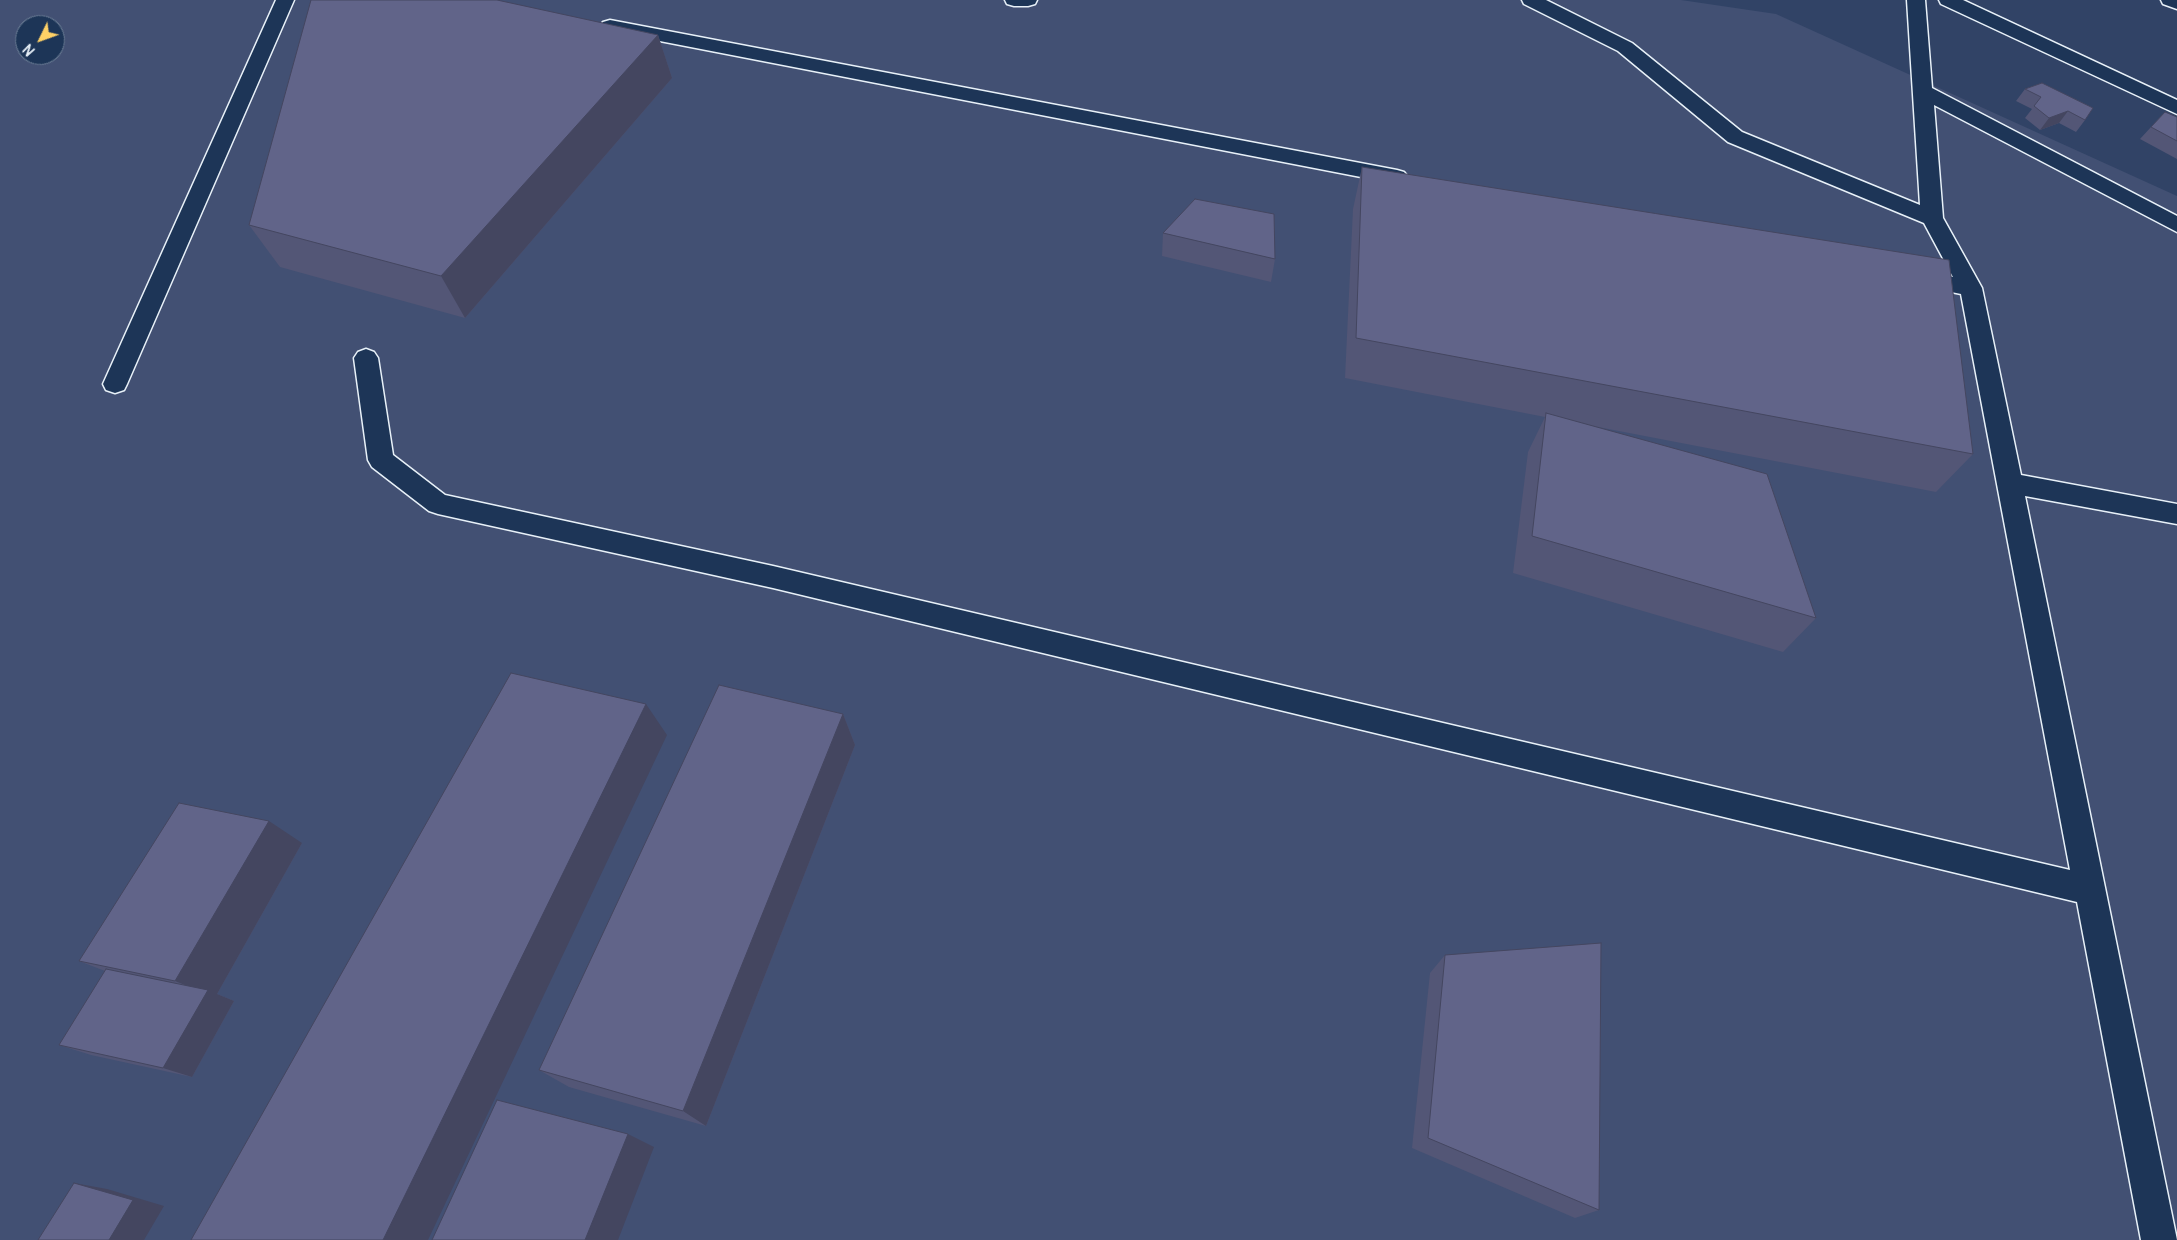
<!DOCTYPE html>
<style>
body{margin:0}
#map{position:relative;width:2177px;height:1240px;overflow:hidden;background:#314366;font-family:Pangolin,sans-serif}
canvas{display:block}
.north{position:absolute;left:15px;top:15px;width:50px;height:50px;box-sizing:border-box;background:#1d3557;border:1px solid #6e8097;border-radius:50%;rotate:228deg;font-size:14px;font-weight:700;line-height:20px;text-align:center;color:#e8f1f8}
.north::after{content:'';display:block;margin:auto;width:18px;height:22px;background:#ffd166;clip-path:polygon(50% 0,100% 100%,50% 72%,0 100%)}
</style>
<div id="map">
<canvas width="2177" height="1240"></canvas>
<div class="north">N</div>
</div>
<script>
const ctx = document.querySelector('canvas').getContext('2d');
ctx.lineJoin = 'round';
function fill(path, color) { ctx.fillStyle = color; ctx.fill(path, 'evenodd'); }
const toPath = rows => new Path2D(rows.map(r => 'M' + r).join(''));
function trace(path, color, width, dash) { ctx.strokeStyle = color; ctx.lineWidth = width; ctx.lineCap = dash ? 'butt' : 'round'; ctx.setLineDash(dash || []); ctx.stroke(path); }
fill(toPath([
 [0,0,1681,0,1776,14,2177,196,2177,1240,0,1240],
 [25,25,55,25,55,55,25,55]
]), '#425073');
const minor = toPath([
 [276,0,294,0,127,384,124,390,115,393,106,390,103,384,276,0],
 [1005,0,1037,0,1035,4,1028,6,1014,6,1007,4,1005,0],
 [1522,0,1546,0,1632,43,1742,132,1920,205,1907,0,1925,0,1932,88,2177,216,2177,232,1934,105,1943,218,1982,288,2021,475,2177,504,2177,524,2025,496,2177,1240,2141,1240,2077,902,773,588,438,514,429,511,372,467,368,460,354,358,358,352,366,349,374,352,378,358,393,455,445,495,773,566,2070,870,1961,294,1908,283,1905,277,1908,271,1916,269,1953,277,1924,223,1728,142,1618,51,1524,4,1522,0],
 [1939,0,1963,0,2177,100,2177,114,1941,4,1939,0],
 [2161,0,2177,0,2177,9,2163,4,2161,0],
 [610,20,1397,170,1404,172,1408,177,1404,182,1397,184,603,30,600,26,603,22,610,20]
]);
trace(minor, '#e8f1f8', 3);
fill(minor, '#1d3557');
fill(toPath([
 [658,35,672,78,465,318,280,267,249,225],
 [2042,83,2085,120,2076,132,2059,123,2040,130,2025,118,2032,109,2016,101,2025,89],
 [2177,117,2177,159,2140,139,2151,127],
 [1362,167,1973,454,1936,492,1598,427,1816,618,1783,652,1513,573,1528,452,1545,417,1345,378,1353,209],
 [1163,233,1275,259,1271,282,1162,256],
 [843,714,855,745,706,1126,569,1087,539,1070],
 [302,843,217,994,234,1001,192,1077,91,1055,59,1045,105,971,79,961],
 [1445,955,1599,1210,1575,1218,1412,1148,1430,973]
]), '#535676');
fill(toPath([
 [658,35,672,78,465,318,441,276],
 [2068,111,2059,123,2040,130,2049,118],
 [646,704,667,735,428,1240,383,1240],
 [843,714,855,745,706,1126,683,1111],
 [269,821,302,843,217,994,234,1001,192,1077,163,1068,205,993,175,981],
 [628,1134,654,1147,618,1240,585,1240],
 [74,1183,107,1189,164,1206,144,1240,109,1240]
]), '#444660');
const building = toPath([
 [311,0,497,0,658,35,441,276,249,225,311,0],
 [2042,83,2093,108,2085,120,2068,111,2049,118,2034,106,2041,97,2025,89,2042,83],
 [2165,112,2177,117,2177,141,2151,127,2165,112],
 [1362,167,1949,260,1973,454,1356,338,1362,167],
 [1195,199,1274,214,1275,259,1163,233,1195,199],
 [1546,413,1767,474,1816,618,1532,536,1546,413],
 [511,673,646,704,383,1240,191,1240,511,673],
 [719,685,843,714,683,1111,539,1070,719,685],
 [179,803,269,821,175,981,79,961,179,803],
 [1601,943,1599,1210,1428,1138,1445,955,1601,943],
 [106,969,208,990,163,1068,59,1045,106,969],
 [497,1100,628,1134,585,1240,432,1240,497,1100],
 [74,1183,133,1200,109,1240,38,1240,74,1183]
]);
fill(building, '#616489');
trace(building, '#444660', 1);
</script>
